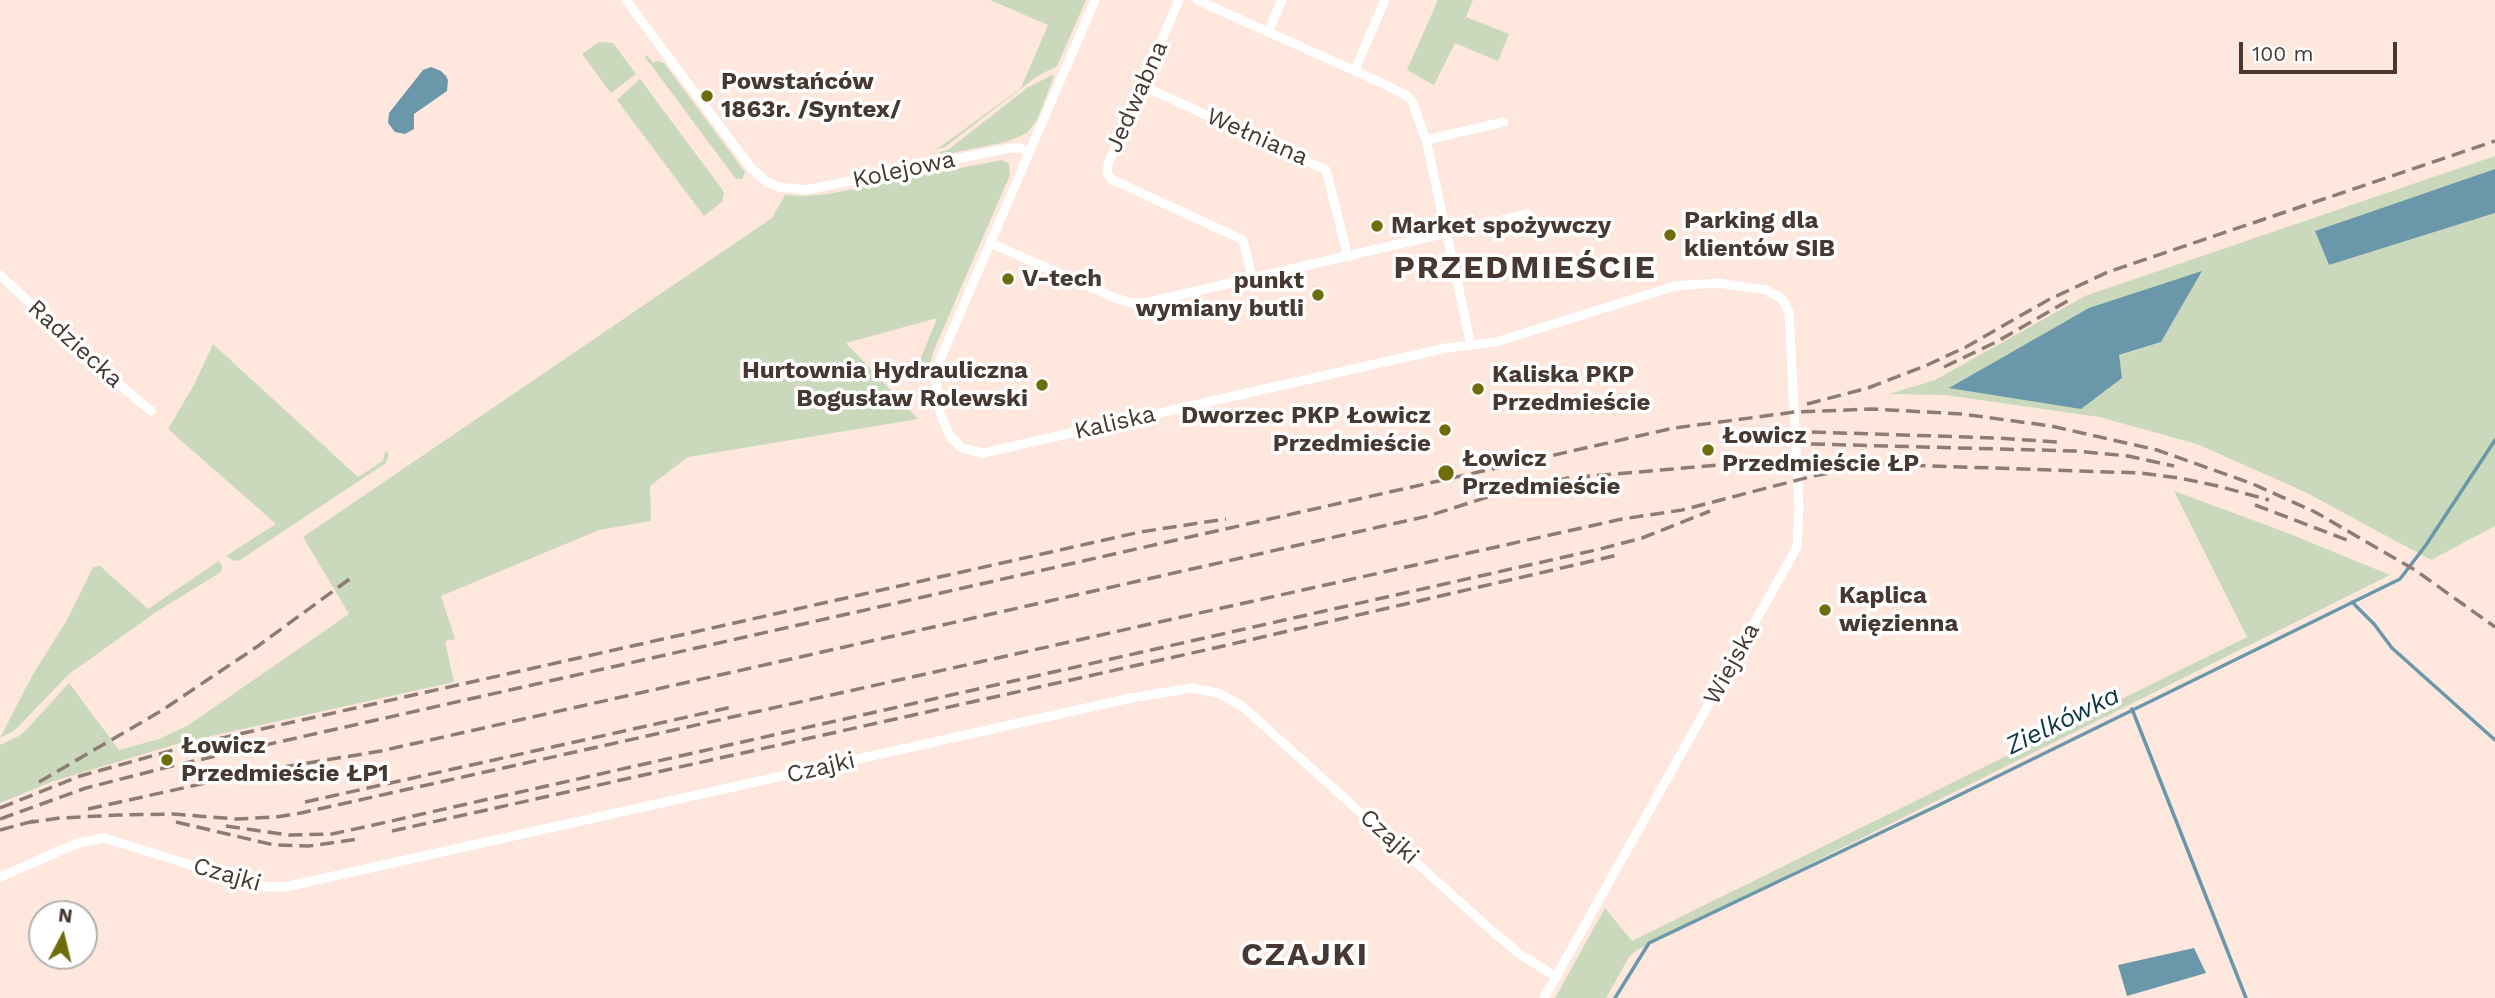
<!DOCTYPE html>
<meta charset="utf-8">
<style>
body{margin:0}
#map{position:relative;width:2495px;height:998px;overflow:hidden;background:#fee8de;font-family:"Work Sans",sans-serif}
canvas{display:block}
.north{position:absolute;left:28px;top:900px;width:70px;height:70px;box-sizing:border-box;background:#fff;border:2px solid #b5b0ad;border-radius:50%;rotate:7deg;font-size:19px;font-weight:700;line-height:28px;text-align:center;color:#473932}
.north::after{content:'';display:block;margin:auto;width:24px;height:32px;background:#6e6c0b;clip-path:polygon(50% 0,100% 100%,50% 72%,0 100%)}
.scale{position:absolute;left:2239px;top:42px;width:158px;height:32px;box-sizing:border-box;border:4px solid #473932;border-top:0;padding-left:9px;font-size:21px;line-height:24px;white-space:nowrap;color:#473932;-webkit-text-stroke:5px #fff;paint-order:stroke}
</style>
<div id="map">
<canvas width="2495" height="998"></canvas>
<div class="north">N</div>
<div class="scale">100 m</div>
</div>
<script>
const ctx = document.querySelector('canvas').getContext('2d');
ctx.lineJoin = 'round';
function fill(path, color) { ctx.fillStyle = color; ctx.fill(path, 'evenodd'); }
const toPath = rows => new Path2D(rows.map(r => 'M' + r).join(''));
function trace(path, color, width, dash) { ctx.strokeStyle = color; ctx.lineWidth = width; ctx.lineCap = dash ? 'butt' : 'round'; ctx.setLineDash(dash || []); ctx.stroke(path); }
function label(font, color, halo, rows, align = 'center') {
  ctx.font = font + ' "Work Sans",sans-serif'; ctx.lineWidth = 7; ctx.setLineDash([]); ctx.textBaseline = 'middle'; ctx.strokeStyle = halo; ctx.fillStyle = color; for (const [text, x, y, turn = 0] of rows) {
    ctx.save(); ctx.translate(x, y); ctx.rotate((+turn || 0) * Math.PI / 180); ctx.textAlign = isNaN(turn) ? turn : align; if (halo) ctx.strokeText(text, 0, 0); ctx.fillText(text, 0, 0); ctx.restore();
  }
}
fill(toPath([
 [990,0,1086,0,1057,66,1036,77,945,147,931,150,940,147,1021,88,1048,25],
 [1438,0,1473,0,1466,17,1509,34,1498,61,1455,43,1434,85,1407,70],
 [599,42,613,43,636,74,611,93,582,54],
 [647,55,653,63,657,61,664,63,745,172,742,179,736,179,645,57],
 [1052,75,1054,76,1037,120,1027,133,1006,142,942,155,939,152,948,150,1027,88],
 [640,79,724,192,722,202,704,216,617,100],
 [2495,156,2495,169,2315,231,2329,265,2495,213,2495,526,2431,560,2305,492,2197,444,2099,417,1946,395,1889,394,1935,380,2085,296],
 [2201,272,2161,342,2118,356],
 [1002,160,1009,164,1010,175,933,352,927,381,923,381,919,363,937,318,846,343,918,419,688,457,650,486,651,521,599,530,441,596,455,639,445,641,454,682,180,743,51,782,0,803,0,745,19,736,27,729,69,683,119,750,159,739,187,726,349,614,303,537,772,218,785,195,804,196,828,194],
 [213,344,358,477,383,461,385,451,389,454,386,463,240,560,234,561,226,556,276,524,168,429,194,385],
 [2174,491,2285,532,2390,575,1637,950,1629,957,1606,998,1555,998,1605,908,1632,941,2247,637],
 [219,561,222,566,221,572,156,612,69,674,15,730,0,738,32,676,67,620,93,567,100,566,148,609]
]), '#cad8bb');
fill(toPath([
 [431,67,441,71,446,76,448,80,447,91,414,114,414,129,405,134,395,132,388,123,389,113,423,70],
 [2495,169,2495,213,2329,265,2315,231],
 [2202,271,2161,342,2119,355,2122,378,2081,409,1949,388,2089,308],
 [2194,948,2206,973,2127,996,2118,965]
]), '#6b97aa');
trace(toPath([
 [2352,602,2374,624,2392,648,2495,740],
 [2132,709,2246,998],
 [1615,998,1649,943,1941,804,2400,579,2426,545,2495,440]
]), '#6b97aa', 3.5);
trace(toPath([
 [626,0,751,168,767,182,779,187,806,190,1010,148,1020,148,1029,152],
 [1095,0,939,362,936,376,940,413,950,436,962,448,983,453,1446,348,1496,342,1675,286,1718,283,1767,290,1782,299,1789,312,1799,507,1797,547,1544,998],
 [1179,0,1108,164,1107,173,1111,179,1243,240,1252,278],
 [1197,0,1386,85,1405,95,1412,101,1426,140,1471,345],
 [1268,32,1282,0],
 [1355,70,1385,0],
 [1143,86,1326,170,1348,257],
 [1426,140,1504,122],
 [990,243,1113,297,1131,303,1145,303,1528,214],
 [0,275,106,373,151,411],
 [0,877,78,843,104,838,252,884,269,887,285,887,1131,698,1192,688,1218,693,1242,706,1491,930,1521,955,1557,977]
]), '#fff', 9);
trace(toPath([
 [1944,367,1996,342,2071,299],
 [1807,404,1868,388,1925,366,1966,347,2048,300,2108,272,2495,141],
 [1812,432,1997,438,2057,442],
 [1811,444,2075,451,2128,456,2174,466],
 [2255,505,2347,540],
 [265,770,381,751,1428,516,1510,490,1568,478,1742,463,1815,462,2140,473,2179,478,2218,486,2269,500],
 [39,782,161,711,258,646,351,578],
 [305,802,732,707],
 [0,808,80,776,195,744,1140,532,1226,519],
 [88,809,251,773],
 [0,819,86,788,172,766,1674,428,1795,412,1873,409,1962,414,2051,426,2157,450,2253,484,2315,512,2415,570,2495,627],
 [176,822,274,845,309,846,358,839],
 [25,823,60,818,119,815,173,814,236,819,276,817,301,813,1622,519,1682,510,1813,476,1847,470],
 [226,826,289,835,332,834,369,826,1600,549,1642,538,1710,511],
 [0,830,34,821],
 [392,831,1219,647,1618,555]
]), '#8d7c74', 3.5, [14, 7]);
for (const [x, y, r, color] of [
 [707,96,7,"#6e6c0b"],
 [1377,226,7,"#6e6c0b"],
 [1670,235,7,"#6e6c0b"],
 [1008,279,7,"#6e6c0b"],
 [1318,295,7,"#6e6c0b"],
 [1042,385,7,"#6e6c0b"],
 [1478,389,7,"#6e6c0b"],
 [1445,430,7,"#6e6c0b"],
 [1708,450,7,"#6e6c0b"],
 [1446,473,9,"#6e6c0b"],
 [1825,610,7,"#6e6c0b"],
 [167,760,7,"#6e6c0b"]
]) { const dot = new Path2D(); dot.arc(x, y, r, 0, 2 * Math.PI); ctx.fillStyle = color; ctx.fill(dot); trace(dot, '#fff', 2.5); }
label('bold 24px', '#473932', '#fff', [
 ["Powstańców",721,82],
 ["1863r. /Syntex/",721,110],
 ["Parking dla",1684,221],
 ["klientów SIB",1684,249],
 ["Market spożywczy",1391,226],
 ["V-tech",1022,279],
 ["punkt",1304,281,"right"],
 ["wymiany butli",1304,309,"right"],
 ["Hurtownia Hydrauliczna",1028,371,"right"],
 ["Bogusław Rolewski",1028,399,"right"],
 ["Kaliska PKP",1492,375],
 ["Przedmieście",1492,403],
 ["Dworzec PKP Łowicz",1431,416,"right"],
 ["Przedmieście",1431,444,"right"],
 ["Łowicz",1722,436],
 ["Przedmieście ŁP",1722,464],
 ["Łowicz",1462,459],
 ["Przedmieście",1462,487],
 ["Kaplica",1839,596],
 ["więzienna",1839,624],
 ["Łowicz",181,746],
 ["Przedmieście ŁP1",181,774]
], 'left');
label('24px', '#473932', '#fff', [
 ["Jedwabna",1137,97,-66],
 ["Wełniana",1257,137,24],
 ["Kolejowa",904,170,-12],
 ["Radziecka",75,344,42],
 ["Kaliska",1115,423,-13],
 ["Wiejska",1732,664,-61],
 ["Czajki",821,768,-13],
 ["Czajki",1389,837,42],
 ["Czajki",227,875,16]
]);
label('italic 26px', '#0f3846', '#fff', [
 ["Zielkówka",2063,721,-26]
]);
ctx.letterSpacing = '2px';
label('bold 32px', '#473932', '#fff', [
 ["PRZEDMIEŚCIE",1525,269],
 ["CZAJKI",1305,956]
]);
ctx.letterSpacing = '0px';
</script>
